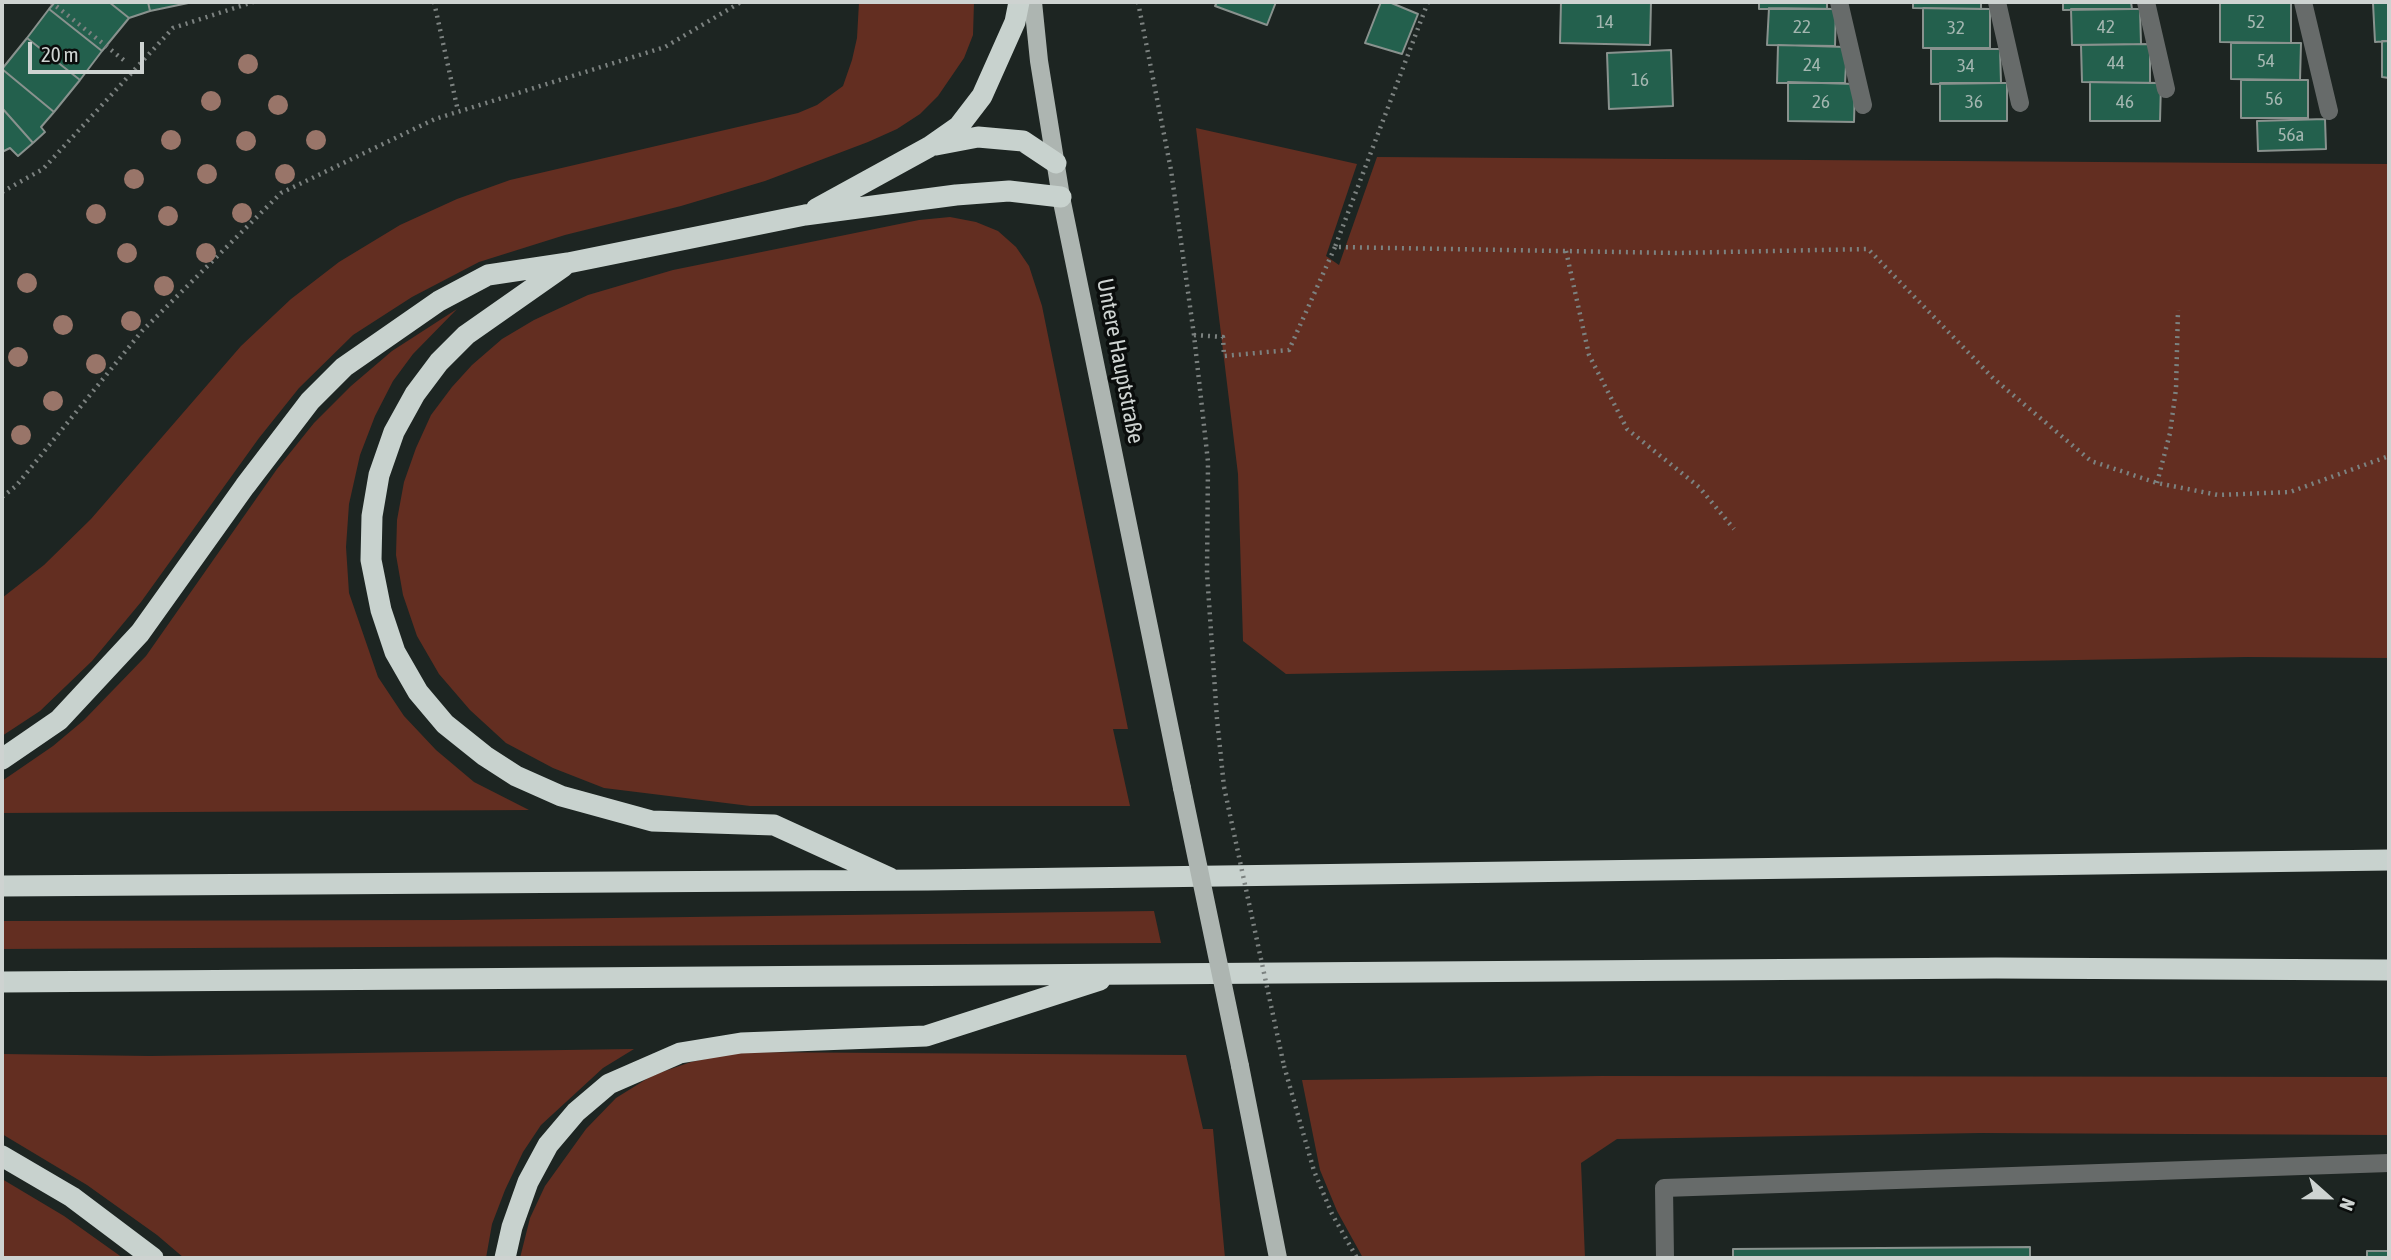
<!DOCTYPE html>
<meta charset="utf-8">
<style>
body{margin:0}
#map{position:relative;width:2391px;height:1260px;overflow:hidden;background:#1d2522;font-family:"Asap Condensed",sans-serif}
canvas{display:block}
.frame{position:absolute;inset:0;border:4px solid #ced3d1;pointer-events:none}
.north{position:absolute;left:2293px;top:1162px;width:70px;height:70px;-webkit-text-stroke:5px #0a0d0c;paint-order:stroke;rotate:111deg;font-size:19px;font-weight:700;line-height:28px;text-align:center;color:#ced3d1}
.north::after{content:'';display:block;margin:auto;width:24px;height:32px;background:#ced3d1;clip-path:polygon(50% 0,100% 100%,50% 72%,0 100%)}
.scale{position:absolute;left:28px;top:42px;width:116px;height:32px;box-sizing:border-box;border:4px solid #ced3d1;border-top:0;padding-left:9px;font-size:21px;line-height:24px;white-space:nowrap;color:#ced3d1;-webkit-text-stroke:5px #0a0d0c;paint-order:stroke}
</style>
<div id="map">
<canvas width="2391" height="1260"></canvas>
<div class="frame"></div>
<div class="north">N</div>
<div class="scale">20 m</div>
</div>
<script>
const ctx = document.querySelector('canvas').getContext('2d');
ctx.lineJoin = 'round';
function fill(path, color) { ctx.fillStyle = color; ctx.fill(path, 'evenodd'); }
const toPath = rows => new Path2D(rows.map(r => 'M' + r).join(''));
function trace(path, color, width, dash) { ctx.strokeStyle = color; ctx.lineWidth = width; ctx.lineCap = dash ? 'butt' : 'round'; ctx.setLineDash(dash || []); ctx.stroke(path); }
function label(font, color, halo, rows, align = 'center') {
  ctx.font = font + ' "Asap Condensed",sans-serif'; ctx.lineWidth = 7; ctx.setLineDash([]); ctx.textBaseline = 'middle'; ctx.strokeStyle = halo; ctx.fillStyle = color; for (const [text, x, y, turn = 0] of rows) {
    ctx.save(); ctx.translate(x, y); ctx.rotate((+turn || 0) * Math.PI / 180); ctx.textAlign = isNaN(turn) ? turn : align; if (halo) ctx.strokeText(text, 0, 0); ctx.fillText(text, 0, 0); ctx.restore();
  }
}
fill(toPath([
 [859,2,974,2,973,35,964,58,938,96,920,114,897,129,868,142,765,181,681,206,565,235,479,262,412,297,353,335,299,388,259,438,141,602,92,661,40,711,2,736,2,598,44,565,91,519,241,346,291,299,339,262,400,225,457,199,510,180,798,113,817,105,843,86,852,60,857,38],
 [1196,128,1357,164,1326,256,1339,265,1377,157,2389,164,2389,658,2246,657,1286,674,1243,641,1238,474],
 [950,217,976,222,998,231,1016,247,1029,266,1042,306,1128,729,1113,729,1130,806,750,806,604,788,553,768,506,743,470,710,439,674,417,636,403,595,396,555,397,520,404,482,416,448,431,415,452,387,472,365,502,339,534,320,588,295,673,270,919,220],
 [457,309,413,354,393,381,375,416,360,455,349,504,346,547,349,593,378,677,404,716,436,750,474,782,529,810,2,813,2,781,53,746,84,720,146,656,277,469,314,423,351,386,392,351],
 [1154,911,1161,943,2,949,2,921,457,920],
 [634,1049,603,1068,541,1125,523,1152,505,1190,492,1224,486,1258,184,1258,157,1235,87,1185,2,1134,2,1054,150,1056],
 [738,1052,1186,1055,1203,1129,1213,1129,1225,1258,520,1258,530,1218,545,1186,586,1129,616,1098,653,1075,691,1062],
 [1601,1076,2389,1077,2389,1135,1981,1133,1617,1139,1581,1163,1585,1258,1363,1258,1337,1211,1320,1170,1302,1080],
 [2,1179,64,1216,123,1258,2,1258]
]), '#632e21');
const building = toPath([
 [55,2,109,2,129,18,102,51,49,9,55,2],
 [109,2,148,2,150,11,129,18,109,2],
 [148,2,193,2,150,11,148,2],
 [1217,2,1276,2,1267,25,1215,6,1217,2],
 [1381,2,1389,2,1418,14,1402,54,1365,43,1381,2],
 [1561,2,1651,2,1650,45,1560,43,1561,2],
 [1759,2,1827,2,1827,9,1759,9,1759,2],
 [1913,2,1981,2,1981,9,1913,8,1913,2],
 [2063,2,2131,2,2132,9,2063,10,2063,2],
 [2220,3,2291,3,2291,43,2220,42,2220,3],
 [2373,3,2389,3,2389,41,2375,42,2373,3],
 [1769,8,1836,9,1835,46,1767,45,1769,8],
 [1923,8,1990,9,1990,48,1923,48,1923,8],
 [49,9,102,51,80,80,27,38,49,9],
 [2071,9,2140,9,2141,44,2072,45,2071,9],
 [27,38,80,80,54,112,2,69,27,38],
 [2382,41,2389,41,2389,78,2382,77,2382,41],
 [2231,43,2301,43,2300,80,2231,79,2231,43],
 [2150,44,2150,83,2082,82,2081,45,2150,44],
 [1778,45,1847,47,1845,83,1777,83,1778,45],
 [1931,49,2000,49,2001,83,1931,84,1931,49],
 [1671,50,1673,106,1609,109,1607,53,1671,50],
 [2,69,54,112,41,127,45,132,33,143,2,108,2,69],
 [2241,80,2308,80,2308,118,2241,118,2241,80],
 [1788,82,1855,84,1854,122,1788,121,1788,82],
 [2090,82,2161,83,2160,121,2090,121,2090,82],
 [1940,83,2007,83,2007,121,1940,121,1940,83],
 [2,108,33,143,18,156,10,148,2,152,2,108],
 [2325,119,2326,149,2258,151,2257,121,2325,119],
 [2030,1247,2030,1258,1733,1258,1733,1249,2030,1247],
 [2367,1251,2389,1251,2389,1258,2367,1258,2367,1251]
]);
fill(building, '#23604d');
trace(building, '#89928e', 2);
trace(toPath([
 [51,2,126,62],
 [434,2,458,111],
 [1138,2,1171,170,1194,335,1208,462,1207,573,1217,719,1224,787],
 [1428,2,1335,247,1677,253,1868,249,1993,378,2091,461,2157,483,2218,495,2290,492,2389,456],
 [2,192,43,169,173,28,253,2],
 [1566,251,1589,355,1627,429,1699,487,1734,529],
 [1194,335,1223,337,1224,356,1289,350,1335,247],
 [2157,483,2170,433,2176,389,2178,310],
 [2,497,16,486,142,331,281,193,435,119,665,47,741,2],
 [1284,1066,1314,1171,1332,1214,1357,1258]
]), '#7c8280', 4.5, [2, 5]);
trace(toPath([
 [1839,2,1863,105],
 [1997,2,2020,103],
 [2146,2,2166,89],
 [2303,2,2329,111],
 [1665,1258,1664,1188,2389,1163]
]), '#676b6a', 18);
trace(toPath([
 [1033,2,1039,61,1061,197,1182,788],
 [1240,1066,1278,1258]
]), '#adb5b1', 18);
trace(toPath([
 [936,145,978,137,1023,141,1056,163],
 [816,209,929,147,959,126,982,96,1015,22,1019,2],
 [563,267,466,335,439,362,415,394,394,432,379,475,372,516,371,560,381,610,395,652,418,692,445,724,485,756,516,776,561,796,652,821,774,825,890,878],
 [2,759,59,720,140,633,245,486,310,401,344,367,439,301,488,275,568,263,805,215,956,195,1009,191,1061,197],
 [2,886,928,880,2389,860],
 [2,982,1996,968,2389,970],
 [2,1156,72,1197,153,1258],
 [505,1258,512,1227,528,1182,548,1145,576,1112,609,1084,680,1053,741,1043,926,1036,1100,980]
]), '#c8d2ce', 21);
trace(toPath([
 [1224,787,1284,1066]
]), '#7c8280', 4.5, [2, 5]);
trace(toPath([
 [1182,788,1240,1066]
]), '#adb5b1', 18);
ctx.fillStyle = '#997569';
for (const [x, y] of [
 [248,64],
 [211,101],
 [278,105],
 [171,140],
 [316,140],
 [246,141],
 [207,174],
 [285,174],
 [134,179],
 [242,213],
 [96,214],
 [168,216],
 [127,253],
 [206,253],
 [27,283],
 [164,286],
 [131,321],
 [63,325],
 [18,357],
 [96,364],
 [53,401],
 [21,435]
]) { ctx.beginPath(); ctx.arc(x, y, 10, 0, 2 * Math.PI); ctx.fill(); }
label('19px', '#a3b6b0', null, [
 ["14",1605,22],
 ["52",2256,22],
 ["22",1802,27],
 ["42",2106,27],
 ["32",1956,28],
 ["54",2266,61],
 ["44",2116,63],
 ["24",1812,65],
 ["34",1966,66],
 ["16",1640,80],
 ["56",2274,99],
 ["26",1821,102],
 ["36",1974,102],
 ["46",2125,102],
 ["56a",2291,135]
]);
label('23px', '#ced3d1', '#0a0d0c', [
 ["Untere Hauptstraße",1120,361,79]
]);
</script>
